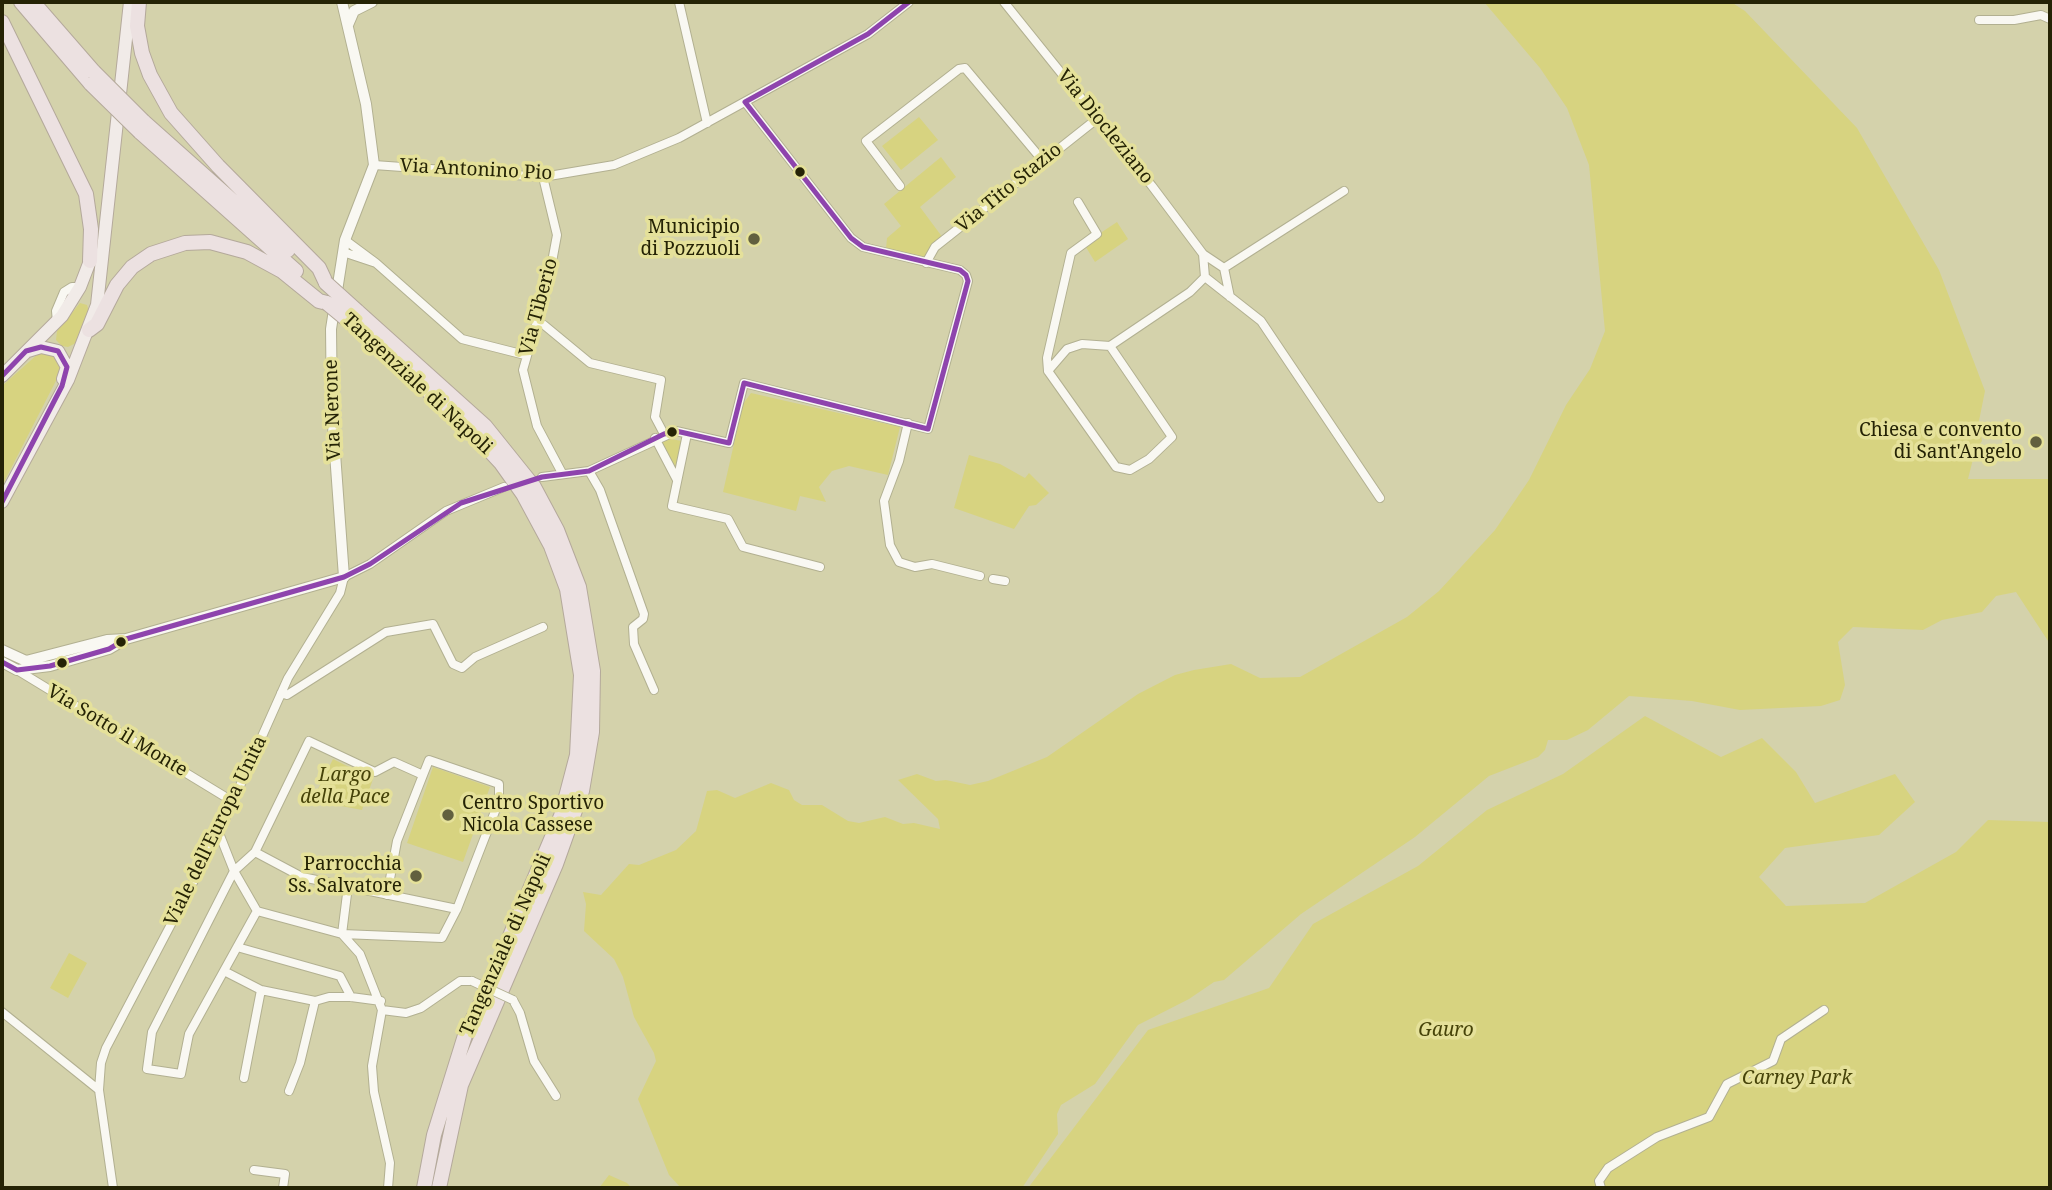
<!DOCTYPE html>
<style>
body{margin:0}
#map{position:relative;width:2052px;height:1190px;overflow:hidden;background:#d4d2ab;font-family:"Noto Serif",serif}
canvas{display:block}
.frame{position:absolute;inset:0;border:4px solid #252305;pointer-events:none}
</style>
<div id="map">
<canvas width="2052" height="1190"></canvas>
<div class="frame"></div>
</div>
<script>
const ctx = document.querySelector('canvas').getContext('2d');
ctx.lineJoin = 'round';
function fill(path, color) { ctx.fillStyle = color; ctx.fill(path, 'evenodd'); }
const toPath = rows => new Path2D(rows.map(r => 'M' + r).join(''));
function trace(path, color, width, dash) { ctx.strokeStyle = color; ctx.lineWidth = width; ctx.lineCap = dash ? 'butt' : 'round'; ctx.setLineDash(dash || []); ctx.stroke(path); }
function label(font, color, halo, rows, align = 'center') {
  ctx.font = font + ' "Noto Serif",serif'; ctx.lineWidth = 7; ctx.setLineDash([]); ctx.textBaseline = 'middle'; ctx.strokeStyle = halo; ctx.fillStyle = color; for (const [text, x, y, turn = 0] of rows) {
    ctx.save(); ctx.translate(x, y); ctx.rotate((+turn || 0) * Math.PI / 180); ctx.textAlign = isNaN(turn) ? turn : align; if (halo) ctx.strokeText(text, 0, 0); ctx.fillText(text, 0, 0); ctx.restore();
  }
}
fill(toPath([
 [1484,2,1731,2,1745,11,1857,128,1939,270,1985,391,1979,421,1982,441,1975,451,1968,479,2050,479,2050,644,2016,592,1996,596,1982,612,1942,620,1923,630,1853,627,1838,642,1845,685,1840,700,1821,706,1740,710,1692,701,1629,696,1588,730,1567,740,1548,740,1545,750,1538,757,1489,776,1415,837,1301,914,1224,980,1214,982,1189,999,1138,1025,1095,1084,1061,1105,1057,1114,1058,1134,1022,1188,681,1188,669,1175,638,1099,656,1061,654,1053,634,1017,623,977,614,959,584,931,586,904,583,892,601,895,629,864,639,865,676,850,696,831,707,791,717,790,735,798,771,783,789,790,794,800,802,805,822,805,848,821,859,823,885,817,903,824,914,823,940,829,938,819,898,780,917,774,936,781,946,780,970,785,988,781,1047,757,1138,694,1175,675,1194,670,1231,664,1260,678,1300,677,1407,617,1439,591,1495,530,1529,480,1566,405,1590,369,1605,331,1589,165,1567,108,1540,68],
 [919,117,938,140,901,170,882,146],
 [941,157,956,177,920,207,943,238,926,258,886,249,887,238,901,226,884,204],
 [1117,222,1128,239,1095,262,1084,244],
 [80,303,87,305,89,312,76,343,68,347,62,346,56,340,57,331],
 [39,353,53,353,62,369,2,486,2,386],
 [751,393,900,427,888,475,849,466,832,471,819,487,826,502,800,496,796,511,723,492,743,404],
 [671,439,682,441,676,470,662,442],
 [969,455,1000,464,1025,478,1029,473,1049,493,1036,505,1029,506,1014,529,954,508],
 [1645,716,1721,757,1762,738,1796,772,1815,803,1895,774,1915,802,1879,835,1785,848,1759,877,1786,906,1865,903,1956,852,1988,820,2050,822,2050,1188,1028,1188,1148,1030,1269,988,1313,924,1418,866,1487,810,1563,774],
 [333,759,373,779,362,810,336,805,315,795],
 [433,767,490,787,463,862,407,843],
 [69,953,87,963,68,998,50,988],
 [609,1175,627,1183,632,1188,599,1188]
]), '#d7d380');
const street = toPath([
 [679,2,707,123],
 [1004,2,1152,186,1203,254,1224,268,1230,297],
 [1979,20,2014,20,2041,15,2050,19],
 [374,165,543,177,614,165,679,138,868,34,909,2],
 [543,177,557,235,549,278,523,370,537,426,562,473],
 [900,186,866,141,959,69,965,68,1043,161],
 [343,252,376,263,345,240],
 [1203,254,1205,277],
 [376,263,462,339,525,355],
 [926,263,935,247,1098,118],
 [1224,268,1344,191],
 [1205,277,1261,321,1380,498],
 [57,322,56,311,64,292,72,287,80,287],
 [536,323,544,325,590,363,661,380,655,417,664,434],
 [1110,346,1172,437,1149,459,1130,470,1116,467,1048,371,1067,349,1082,344,1110,346,1190,292,1205,277],
 [1048,371,1047,358,1071,253,1097,234,1078,202],
 [908,423,899,461,884,501,890,545,899,562,915,567,932,564,980,576],
 [687,434,672,506,728,519,743,547,820,567],
 [655,438,677,480],
 [589,471,600,490,644,614,643,619,633,627,634,644,654,690],
 [542,477,589,471,676,431,729,443,744,383,928,429,968,281,966,275,960,270,863,247,851,238,745,102],
 [993,579,1005,581],
 [17,670,232,801],
 [281,693,287,695,386,632,433,624,453,664,462,668,475,657,543,627],
 [219,833,234,871,257,911,342,934,442,938,457,909,499,801,499,784,429,760,423,775],
 [255,852,309,741,375,772,394,762,423,775,397,841,387,895],
 [348,886,342,934,360,954,382,1010,372,1066,374,1092,390,1163,388,1188],
 [257,911,189,1034,181,1074,147,1069,152,1032,234,871,255,852,302,877,457,909],
 [237,947,340,976,351,997],
 [224,971,261,990,315,1001,329,997,351,997,381,1001],
 [513,1000,520,1013,534,1061,556,1096],
 [382,1010,406,1013,421,1008,460,981,472,981],
 [2,1012,99,1090,113,1188],
 [244,1078,261,990],
 [99,1090,101,1063,106,1048,219,833,288,678,340,593,344,577,370,564,446,511,504,487],
 [289,1091,300,1063,315,1001],
 [254,1170,285,1174,283,1188],
 [1601,1188,1599,1181,1608,1168,1657,1137,1709,1117,1727,1084,1773,1061,1781,1039,1824,1010]
]);
const secondary = toPath([
 [348,25,354,11,372,2],
 [2,650,26,661,107,640,126,639],
 [2,662,17,670,50,666,109,649,126,639,344,577,332,412,331,329,345,240,374,165,366,104,342,2]
]);
const primary = toPath([
 [28,351,41,347,58,351,67,367,63,379],
 [2,376,62,316,80,287,93,253],
 [2,502,68,380,97,305,130,2]
]);
const highway = toPath([
 [21,2,91,84],
 [33,2,94,72],
 [139,2,137,26,142,53,150,75,171,113,218,166,319,268,326,283],
 [2,22,86,194,91,229,90,261],
 [143,121,288,250],
 [140,132,296,271],
 [357,311,485,426,534,487,557,530,579,587,593,671,592,732,582,791,556,864,461,1085,439,1188],
 [350,322,462,421,501,463,523,494,551,546,567,589,581,675,577,755,561,816,485,995,466,1032,434,1135,424,1188],
 [89,330,97,324,117,285,132,267,151,254,185,243,210,242,247,252,282,271,319,301,327,303]
]);
trace(street, '#b2b091', 10);
trace(secondary, '#b2b091', 12);
trace(primary, '#b4a99b', 14);
trace(highway, '#b4a99b', 16);
trace(street, '#f9f8f2', 8);
trace(secondary, '#f9f8f2', 10);
trace(primary, '#f1ebe8', 12);
trace(highway, '#ece1e1', 14);
const streetBridge = toPath([
 [472,981,513,1000]
]);
const highwayBridge = toPath([
 [94,72,143,121],
 [91,84,140,132],
 [326,283,357,311],
 [327,303,350,322]
]);
trace(streetBridge, '#b2b091', 10, []);
trace(highwayBridge, '#b4a99b', 16, []);
trace(streetBridge, '#f9f8f2', 8);
trace(highwayBridge, '#ece1e1', 14);
trace(toPath([
 [745,102,851,238,863,247,960,270,966,275,968,281,928,429],
 [745,102,868,34,909,2],
 [2,376,26,351,41,347,58,351,67,367,62,386,2,502],
 [2,662,17,670,50,666,109,649,126,639,344,577,370,564,461,503,542,477,589,471,664,434,676,431,729,443,744,383,928,429]
]), '#8e44ad', 5);
for (const [x, y, r, color] of [
 [800,172,6,"#252305"],
 [754,239,7,"#62603f"],
 [672,432,6,"#252305"],
 [2036,442,7,"#62603f"],
 [121,642,6,"#252305"],
 [62,663,6,"#252305"],
 [448,815,7,"#62603f"],
 [416,876,7,"#62603f"]
]) { const dot = new Path2D(); dot.arc(x, y, r, 0, 2 * Math.PI); ctx.fillStyle = color; ctx.fill(dot); trace(dot, '#e5e19a', 2.5); }
label('19px', '#252305', '#e5e19a', [
 ["Via Diocleziano",1105,127,51],
 ["Via Antonino Pio",476,170,3],
 ["Via Tito Stazio",1009,188,-39],
 ["Via Tiberio",539,307,-75],
 ["Tangenziale di Napoli",417,384,43],
 ["Via Nerone",333,410,-92],
 ["Via Sotto il Monte",117,731,31],
 ["Viale dell'Europa Unita",216,831,-64],
 ["Tangenziale di Napoli",506,945,-66]
]);
label('19px', '#252305', '#e5e19a', [
 ["Municipio",740,228],
 ["di Pozzuoli",740,250],
 ["Chiesa e convento",2022,431],
 ["di Sant'Angelo",2022,453],
 ["Centro Sportivo",462,804,"left"],
 ["Nicola Cassese",462,826,"left"],
 ["Parrocchia",402,865],
 ["Ss. Salvatore",402,887]
], 'right');
label('italic 19px', '#464309', '#e5e19a', [
 ["Largo",345,776],
 ["della Pace",345,798],
 ["Gauro",1446,1031],
 ["Carney Park",1797,1079]
]);
</script>
